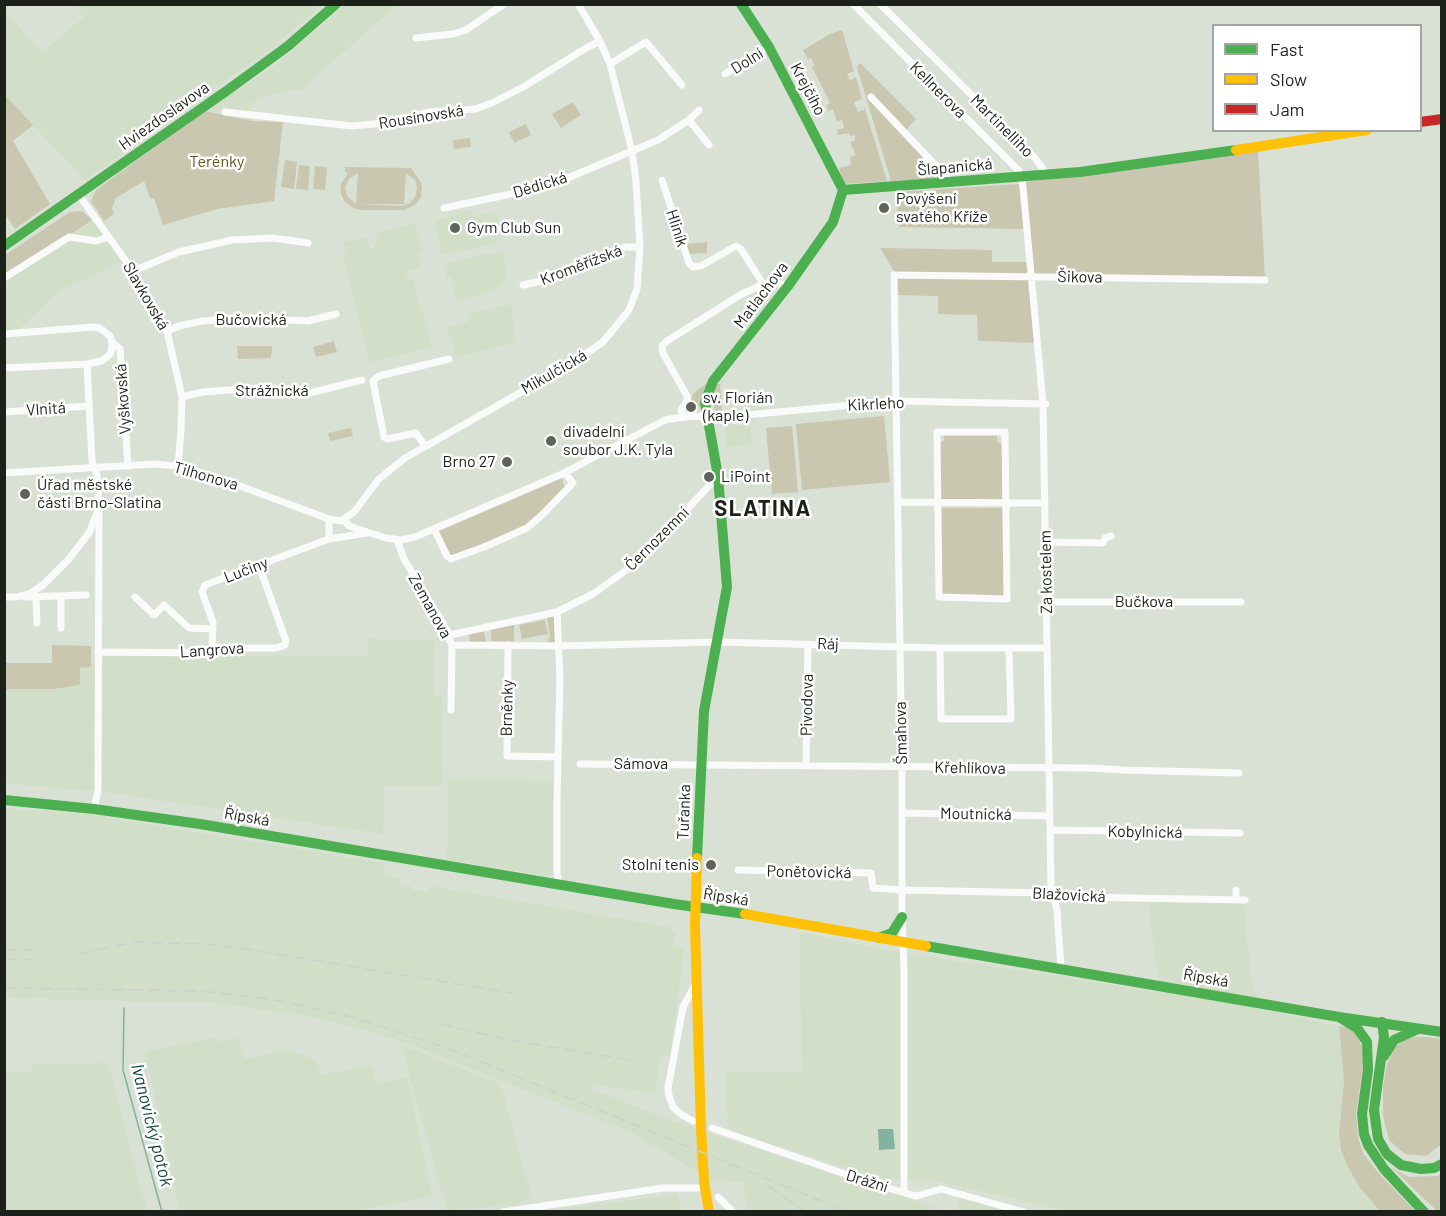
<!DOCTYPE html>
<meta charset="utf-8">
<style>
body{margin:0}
#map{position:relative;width:1446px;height:1216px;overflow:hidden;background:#d9e1d4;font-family:Barlow,sans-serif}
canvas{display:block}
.frame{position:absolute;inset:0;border:6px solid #1c2119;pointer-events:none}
.legend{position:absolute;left:1212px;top:24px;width:210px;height:108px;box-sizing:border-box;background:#fff;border:2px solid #a4a6a3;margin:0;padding:8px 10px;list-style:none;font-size:18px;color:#1c2119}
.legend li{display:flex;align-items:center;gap:12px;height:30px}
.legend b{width:30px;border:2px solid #a4a6a3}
</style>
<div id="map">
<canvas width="1446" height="1216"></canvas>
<div class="frame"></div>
<ul class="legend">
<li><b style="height:8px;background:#4caf50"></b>Fast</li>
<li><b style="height:8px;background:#ffc107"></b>Slow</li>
<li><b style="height:8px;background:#c62828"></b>Jam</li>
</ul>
</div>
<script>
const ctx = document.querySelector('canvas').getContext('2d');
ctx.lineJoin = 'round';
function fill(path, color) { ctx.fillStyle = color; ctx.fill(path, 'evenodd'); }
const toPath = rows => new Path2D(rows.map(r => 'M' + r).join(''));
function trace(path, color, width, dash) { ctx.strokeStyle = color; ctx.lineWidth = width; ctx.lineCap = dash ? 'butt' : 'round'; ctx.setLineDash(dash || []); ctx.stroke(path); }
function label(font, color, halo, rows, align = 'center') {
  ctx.font = font + ' Barlow,sans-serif'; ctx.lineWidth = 5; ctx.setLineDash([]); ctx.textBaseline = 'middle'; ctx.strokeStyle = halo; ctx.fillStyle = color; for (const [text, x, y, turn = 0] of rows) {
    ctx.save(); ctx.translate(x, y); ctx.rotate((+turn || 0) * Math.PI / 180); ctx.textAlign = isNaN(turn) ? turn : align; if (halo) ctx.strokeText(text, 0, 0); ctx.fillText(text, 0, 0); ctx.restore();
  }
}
fill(toPath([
 [75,5,323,5,269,50,85,180,5,95,5,12,42,52,84,17],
 [345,5,397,5,302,89,266,96,250,104,252,121,205,111,274,66],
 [471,210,473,217,496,212,500,237,496,243,442,255,435,220,461,214,461,212],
 [92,220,104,221,128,259,59,291,19,329,5,332,5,278],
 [415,223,423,252,419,254,422,267,406,271,408,280,413,279,432,347,369,362,343,254,346,253,344,242,366,237,370,249,375,247,374,244,378,243,376,234],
 [503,251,507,280,502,285,482,295,461,301,456,299,451,276,447,277,444,263],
 [511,304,516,340,514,343,458,357,455,355,447,327,468,322,467,315],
 [758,418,758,420,750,421,752,444,727,447,724,421,735,420,737,426,745,425,745,419],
 [368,639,435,640,434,696,442,696,443,785,385,786,383,834,98,791,89,791,5,783,5,689,54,689,80,685,80,668,91,667,91,664,102,664,103,655,367,656],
 [448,780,554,781,554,870,549,875,545,876,447,859],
 [4,808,86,814,384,863,383,875,399,878,398,884,411,886,412,890,428,892,430,886,669,927,676,934,674,946,683,948,683,961,670,1055,661,1054,655,1093,595,1085,594,1088,583,1086,673,1121,892,1194,895,1193,942,1211,748,1211,742,1182,710,1179,629,1131,409,1044,350,1026,303,1015,216,1003,5,998],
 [1148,902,1243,903,1253,992,1257,993,1259,1009,1339,1026,1344,1081,1339,1133,1341,1150,1348,1167,1360,1188,1380,1211,1068,1211,932,1180,878,1178,731,1131,728,1126,725,1079,728,1073,731,1071,802,1073,799,932,908,954,1053,975,1160,993],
 [217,1037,219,1042,233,1038,239,1040,245,1059,289,1050,317,1061,321,1075,372,1065,376,1084,407,1077,432,1196,356,1211,180,1211,145,1052],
 [401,1045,496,1082,502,1089,532,1199,523,1199,517,1204,447,1211],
 [108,1063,147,1211,5,1211,5,1072,32,1072,32,1064],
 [677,1194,681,1211,543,1211],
 [960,1197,1004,1210,1010,1211,955,1212]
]), '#d1dfc8');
fill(toPath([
 [842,30,854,71,847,74,850,80,856,77,862,99,854,102,858,112,864,110,864,106,887,181,843,184,839,168,851,165,850,157,856,155,850,142,855,141,855,135,850,136,849,133,838,135,837,130,844,128,842,120,837,121,833,109,828,111,826,105,830,103,812,67,815,65,811,58,808,59,803,50,830,34],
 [860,63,916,119,905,131,948,177,891,181,857,67],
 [5,95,33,125,13,141,50,204,15,229,5,214],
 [573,102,581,115,561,128,552,114],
 [205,111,252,121,283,122,274,201,217,209,163,225,154,198,150,198,144,181,116,198,112,208,114,214,104,221,91,201,96,190],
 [526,124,531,135,514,143,509,132],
 [470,138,471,147,454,149,453,140],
 [1258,151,1265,278,1035,276,1038,343,978,341,977,315,938,314,938,296,896,295,895,273,880,248,992,250,992,262,1028,262,1023,182],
 [285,160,297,162,294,189,281,187],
 [299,165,310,166,308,190,296,189],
 [315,166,327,167,325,190,313,189],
 [345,167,411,168,422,184,421,197,415,205,404,210,361,210,353,208,345,202,341,194,341,184,348,173,345,172],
 [358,173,356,203,356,204,347,196,345,188,349,179],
 [406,173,415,180,417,188,415,197,410,203,401,206,357,204,404,204],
 [1019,184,1024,229,899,227,896,192],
 [82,211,92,220,5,278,5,255,70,212],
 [707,242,707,253,689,254,685,244],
 [334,341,337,352,316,357,313,347],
 [237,346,272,346,271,358,238,359],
 [708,382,699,408,695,411,685,411,685,408,692,399,693,394],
 [717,384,720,384,722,412,715,413,713,403],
 [884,416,890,482,802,490,796,424],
 [792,426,798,492,772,494,766,428],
 [351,428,353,436,330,441,328,433],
 [944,432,997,433,997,442,1005,446,1005,500,939,500,938,445,944,440],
 [562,478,565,491,527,527,452,557,437,532],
 [941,508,1003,508,1005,597,940,594],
 [554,615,559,642,547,642,550,637,547,616],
 [545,620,548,634,522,639,519,625],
 [514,624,514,641,491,641,491,629],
 [484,631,486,642,470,642,469,634],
 [52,645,91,646,91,667,80,668,80,685,54,689,5,689,5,663,52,663],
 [1339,1026,1354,1029,1365,1053,1356,1113,1358,1138,1364,1155,1382,1177,1415,1211,1380,1211,1360,1188,1348,1167,1341,1150,1339,1133,1344,1081],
 [1414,1037,1427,1037,1441,1039,1442,1144,1426,1156,1405,1154,1389,1140,1383,1116,1383,1087,1386,1068,1394,1048,1405,1040],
 [1392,1168,1409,1177,1438,1176,1441,1173,1441,1211,1437,1211]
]), '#c9c7af');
fill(toPath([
 [878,1129,893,1129,895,1149,879,1150]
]), '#84b2a1');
trace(toPath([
 [124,1008,123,1070,162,1212]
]), '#84b2a1', 1.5);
trace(toPath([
 [853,4,1019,171,1022,176,1043,404,1051,887,1057,910,1061,969],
 [880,4,1035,158,1046,173],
 [416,38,453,34,466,30,504,4],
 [610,64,646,42,682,85],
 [725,74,769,47],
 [871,97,951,182],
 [225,112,352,126,384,123,429,112,475,109,492,103,525,86,586,48,600,41],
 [689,120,709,145],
 [662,180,689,263,693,267,701,266,736,246,741,249,763,284],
 [79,195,133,271,167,331,182,397,181,431,178,466],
 [444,208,549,186,658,140,689,120,699,110],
 [133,271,179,252,232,240,273,238,308,243],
 [4,278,69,237,96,241,109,237],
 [523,285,554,278,625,247,640,247],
 [167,331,179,326,202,321,250,318,308,321,336,314],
 [4,334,93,327,100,328,110,336,112,342,120,349,128,466],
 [87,364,101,361,106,358,111,353,112,342],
 [4,368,87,364,92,461,97,475,99,506,98,791,94,809],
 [182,397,203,392,257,388,310,393,362,380],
 [4,412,88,406],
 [683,417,681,410,687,401,687,396,663,353,662,346,667,341,740,295,763,284,775,282,788,286],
 [937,432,1005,432,1007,599,939,597,937,432],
 [425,446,416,433,388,439,384,437,373,381,379,376,449,359],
 [4,473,154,464,178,466,213,476,329,519,341,521,354,512,379,479,405,458,569,365,603,342,629,310,637,289,640,247,636,181,632,151,610,64,600,41,578,4],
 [898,502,1045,503],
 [344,520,349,526,386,538,401,540,415,537,562,474,665,420,677,418,694,416,714,418,895,401,1046,404],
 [434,529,447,556,451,559,484,547,527,528,542,515,573,483,565,473],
 [329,539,329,519],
 [397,540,404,559,450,635,449,639,452,645,451,710],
 [1045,542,1103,543,1105,538,1111,536],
 [4,597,17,597,31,593,43,585,68,560,89,533,97,513],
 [25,597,86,595],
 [36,597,37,623],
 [135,597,154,615,164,605,189,628,213,629],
 [1047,602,1241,602],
 [557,612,560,678,557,800,557,872,559,885],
 [61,628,61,596],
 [450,635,557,612,593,594,639,561,718,476],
 [452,645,560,646,717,642,940,648,1043,648],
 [508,645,507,756,558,757],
 [212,648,213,622,202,592,205,585,329,539,367,533],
 [940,648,941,719,1011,719,1009,649],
 [98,652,207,653,212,648,276,648,285,645,286,641,262,574],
 [580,764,1089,768,1123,770,1239,773],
 [806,766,808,644],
 [902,813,1050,816],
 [1050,830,1240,833],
 [738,870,871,873,873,888,903,890,1045,893,1077,897,1245,900],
 [1236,900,1236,890],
 [693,1121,682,1115,673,1107,669,1096,668,1088,683,1007,695,985],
 [712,1128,868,1182,912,1195,917,1196,941,1189,1024,1212],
 [904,1192,904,970,902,917,902,771,894,275,1265,280],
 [718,1197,733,1212],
 [503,1212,663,1188,698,1188]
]), '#f9faf9', 7);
trace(toPath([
 [741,4,769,47,843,190],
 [843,190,1080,172,1236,150],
 [4,246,225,92,288,46,336,4],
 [4,800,94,809,200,824,674,904,745,914],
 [697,858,704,711,727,587,718,476,705,403,713,381,788,286,833,222,843,190],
 [879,938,892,933,902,917],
 [926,946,1339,1017,1442,1032],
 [1339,1017,1357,1028,1367,1042,1368,1070,1362,1114,1364,1134,1368,1145,1384,1169,1424,1212],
 [1382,1022,1384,1037,1374,1110,1378,1139,1387,1154,1401,1165,1421,1169,1434,1168,1442,1164],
 [1384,1056,1394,1040,1418,1029]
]), '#4caf50', 10);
trace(toPath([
 [1236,150,1367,130],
 [697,858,695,926,701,1129,704,1181,709,1212],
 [745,914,926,946]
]), '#ffc107', 10);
trace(toPath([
 [1420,122,1442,119]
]), '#c62828', 10);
trace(toPath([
 [4,950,34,950],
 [80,954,133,942,206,944,246,949,513,993],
 [4,959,41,960],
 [4,988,202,991,275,1000,356,1018,452,1050,848,1212],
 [441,1024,509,1040,636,1061],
 [768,1186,806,1212]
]), '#ced0cc', 1.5, [12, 6]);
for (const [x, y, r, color] of [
 [884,208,6,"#5e645a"],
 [455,228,6,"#5e645a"],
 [691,407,6,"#5e645a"],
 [551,441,6,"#5e645a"],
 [507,462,6,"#5e645a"],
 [709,477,6,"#5e645a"],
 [25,494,6,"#5e645a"],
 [711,865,6,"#5e645a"]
]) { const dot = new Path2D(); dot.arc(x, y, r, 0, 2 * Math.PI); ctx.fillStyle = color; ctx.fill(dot); trace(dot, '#fff', 2); }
label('16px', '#1c2119', '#fff', [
 ["Dolní",747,61,-32],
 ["Krejčího",808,89,62],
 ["Kellnerova",938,90,45],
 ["Hviezdoslavova",164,116,-35],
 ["Rousínovská",421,117,-9],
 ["Martinelliho",1002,126,45],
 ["Šlapanická",955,167,-5],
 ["Dědická",540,185,-17],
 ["Hliník",677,228,72],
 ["Kroměřížská",581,265,-21],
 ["Šikova",1080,277,1],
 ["Matlachova",761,295,-53],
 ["Slavkovská",146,296,60],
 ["Bučovická",251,320],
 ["Mikulčická",554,372,-30],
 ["Strážnická",272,391],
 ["Vyškovská",123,399,-94],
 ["Kikrleho",876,404,-3],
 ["Vlnitá",46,409,-4],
 ["Tilhonova",206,476,16],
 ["Černozemní",657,539,-45],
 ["Lučiny",246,570,-21],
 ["Za kostelem",1046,572,-91],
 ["Bučkova",1144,602],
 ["Zemanova",430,606,61],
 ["Ráj",828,644,2],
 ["Langrova",212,650,-4],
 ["Pivodova",807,705,-89],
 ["Brněnky",507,708,-89],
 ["Šmahova",901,733,-91],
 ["Sámova",641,764],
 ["Křehlíkova",970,768,1],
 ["Tuřanka",684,812,-88],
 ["Moutnická",976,814,1],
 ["Řípská",247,817,10],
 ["Kobylnická",1145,832,1],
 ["Ponětovická",809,872,1],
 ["Blažovická",1069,895,3],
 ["Řípská",726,897,9],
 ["Řípská",1206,978,10],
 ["Drážní",867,1181,17]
]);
label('16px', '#665619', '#fff', [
 ["Terénky",217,162]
]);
label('16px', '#1c2119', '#fff', [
 ["Povýšení",896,199],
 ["svatého Kříže",896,217],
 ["Gym Club Sun",467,228],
 ["sv. Florián",703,398],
 ["(kaple)",703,416],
 ["divadelní",563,432],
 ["soubor J.K. Tyla",563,450],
 ["Brno 27",495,462,"right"],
 ["LiPoint",721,477],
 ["Úřad městské",37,485],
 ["části Brno-Slatina",37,503],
 ["Stolní tenis",699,865,"right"]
], 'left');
label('italic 18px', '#14493c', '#fff', [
 ["Ivanovický potok",152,1125,76]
]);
ctx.letterSpacing = '1.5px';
label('bold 22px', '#1c2119', '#fff', [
 ["SLATINA",763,509]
]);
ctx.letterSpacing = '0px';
</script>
